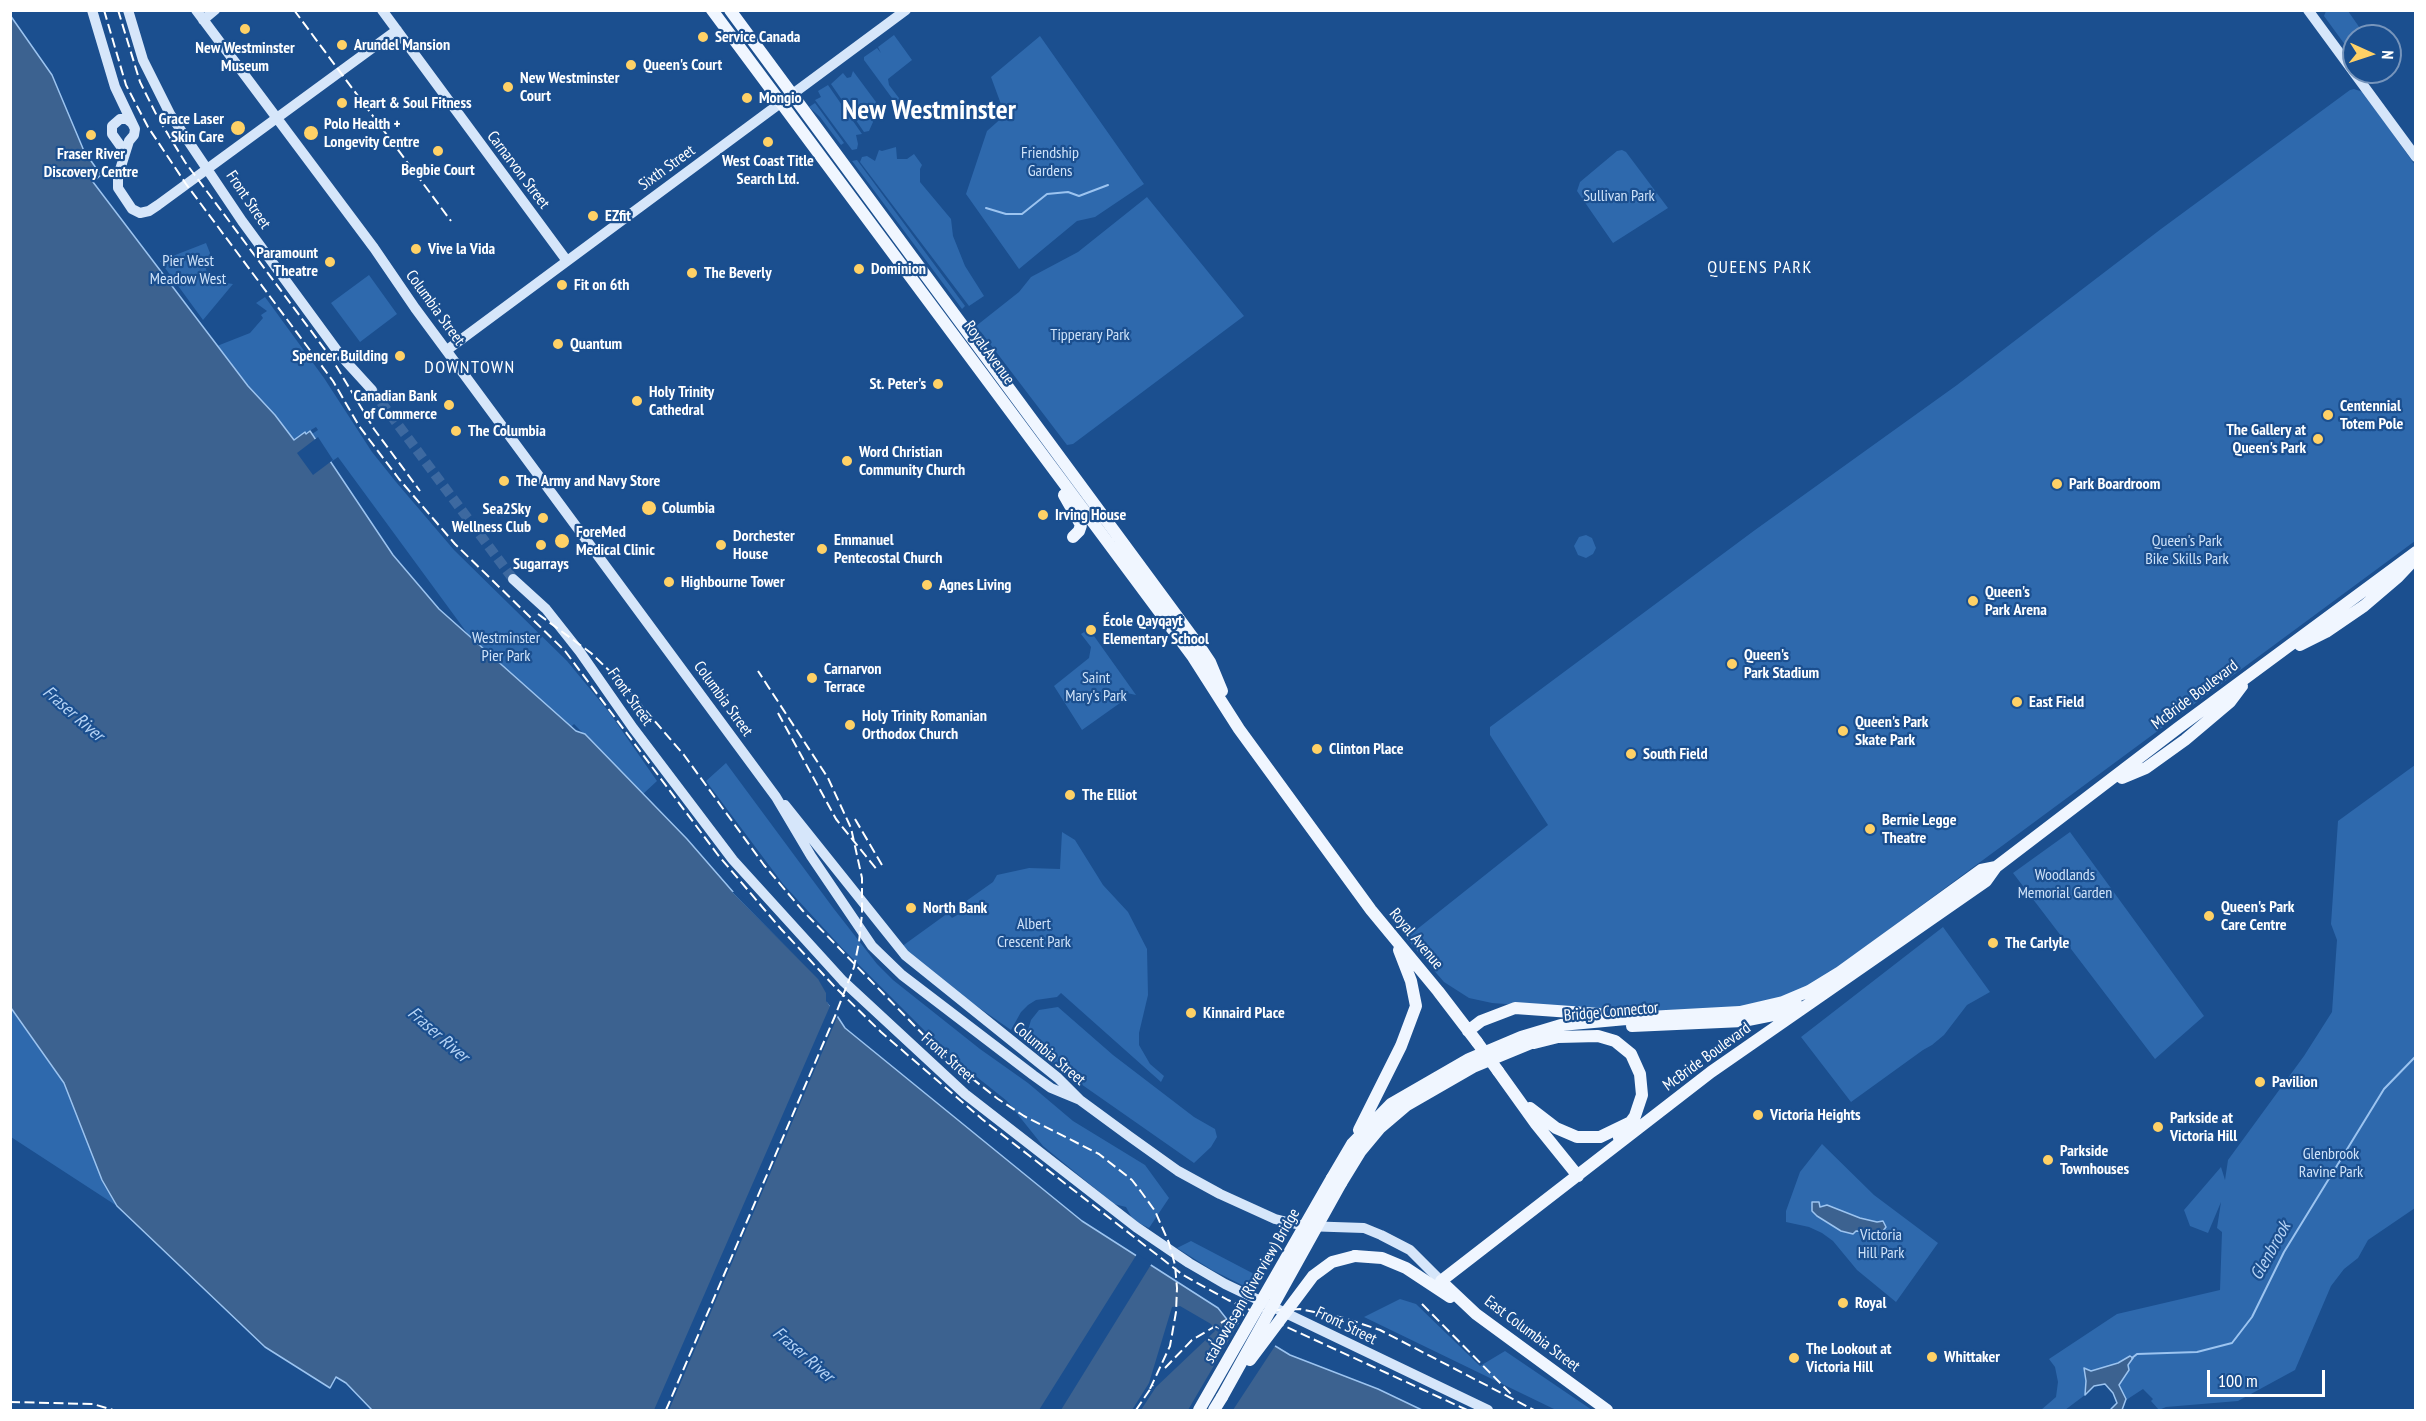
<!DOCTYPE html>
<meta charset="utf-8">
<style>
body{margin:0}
#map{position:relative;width:2426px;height:1421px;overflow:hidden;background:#1b4f8f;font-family:"PT Sans Narrow",sans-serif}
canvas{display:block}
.frame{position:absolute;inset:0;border:12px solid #fff;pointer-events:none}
.north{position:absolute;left:2342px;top:24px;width:60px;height:60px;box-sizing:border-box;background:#1b4f8f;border:2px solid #7695bc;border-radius:50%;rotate:93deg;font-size:16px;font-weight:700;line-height:24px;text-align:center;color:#fff}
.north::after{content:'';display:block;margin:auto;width:21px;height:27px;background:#ffd166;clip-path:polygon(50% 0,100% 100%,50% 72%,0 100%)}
.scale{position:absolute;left:2207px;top:1370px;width:118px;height:27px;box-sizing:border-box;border:3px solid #fff;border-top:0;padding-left:8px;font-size:18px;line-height:21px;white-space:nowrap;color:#fff;-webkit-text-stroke:4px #1b4f8f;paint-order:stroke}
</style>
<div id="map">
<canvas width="2426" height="1421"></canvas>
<div class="frame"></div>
<div class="north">N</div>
<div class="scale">100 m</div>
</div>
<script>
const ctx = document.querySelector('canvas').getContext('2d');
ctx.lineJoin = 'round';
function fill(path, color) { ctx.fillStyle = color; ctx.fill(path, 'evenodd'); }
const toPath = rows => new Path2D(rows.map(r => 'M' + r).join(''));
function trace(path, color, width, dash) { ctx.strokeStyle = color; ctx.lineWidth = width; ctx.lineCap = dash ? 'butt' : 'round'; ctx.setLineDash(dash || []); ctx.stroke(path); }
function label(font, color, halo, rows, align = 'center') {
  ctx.font = font + ' "PT Sans Narrow",sans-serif'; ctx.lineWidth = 4.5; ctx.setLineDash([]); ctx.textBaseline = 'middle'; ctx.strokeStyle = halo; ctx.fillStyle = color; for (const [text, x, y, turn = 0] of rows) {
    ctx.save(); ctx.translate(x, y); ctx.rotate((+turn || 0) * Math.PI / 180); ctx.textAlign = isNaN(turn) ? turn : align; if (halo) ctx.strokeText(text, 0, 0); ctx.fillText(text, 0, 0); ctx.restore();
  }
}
fill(toPath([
 [2345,11,2348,11,2364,34,2383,36,2354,36,2354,54,2351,53,2324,16,2326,11],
 [894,35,912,60,888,79,889,85,905,106,900,109,864,60,864,57,877,48,881,53,878,47],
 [1040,36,1144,184,1095,217,1077,221,1019,269,966,194,987,131,1005,115,991,77],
 [853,71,876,102,871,110,873,122,869,131,864,132,831,84,843,73,847,78,851,77],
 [828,85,862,134,856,135,858,144,857,149,852,150,815,100,821,97,818,91],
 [2354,89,2363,92,2415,165,2415,541,1834,970,1800,991,1764,1003,1734,1008,1614,1012,1492,1003,1469,998,1444,982,1406,938,1548,825,1490,735,1490,727,1755,530,1957,385,2161,229,2350,90],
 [815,103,844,143,841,145,820,117,809,107],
 [896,147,897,159,907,159,914,154,922,165,920,169,920,182,951,219,953,236,965,266,984,296,969,306,860,162,862,157,867,156,875,161,879,150,882,151],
 [1622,150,1626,152,1668,208,1613,243,1577,191,1580,182,1617,151],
 [857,160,965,306,962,309,852,161],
 [1147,197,1244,316,1073,444,1067,445,981,332,977,332,976,326,1019,292,1031,277,1078,252],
 [206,243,210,253,206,269,208,277,213,281,233,284,203,320,160,261],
 [369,275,397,314,360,342,331,303],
 [265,297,324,378,372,452,396,482,454,550,567,661,609,712,657,781,643,794,574,724,550,746,338,457,313,475,316,439,312,434,318,430,316,427,294,440,273,413,248,386,217,346,250,333,263,318,261,315,267,311,256,303],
 [1586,535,1592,538,1596,548,1593,554,1586,558,1578,555,1574,546,1579,537],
 [1089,629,1136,695,1127,693,1127,698,1082,730,1054,686,1089,658,1091,647,1081,634],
 [726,763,834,909,877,964,893,980,980,1049,1028,1083,1073,1121,1145,1165,1169,1198,1149,1228,1133,1220,1126,1207,1114,1204,1043,1146,1007,1101,948,1054,842,948,783,884,706,781],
 [2415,765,2415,1208,2368,1240,2358,1258,2344,1269,2331,1286,2295,1370,2238,1401,2166,1407,2159,1410,2151,1401,2153,1399,2143,1389,2120,1404,2101,1376,2086,1389,2085,1395,2065,1410,2041,1410,2056,1397,2058,1382,2055,1367,2049,1359,2117,1314,2220,1290,2222,1232,2217,1228,2221,1202,2208,1233,2190,1226,2184,1210,2221,1167,2225,1180,2228,1160,2304,1056,2332,1012,2337,940,2331,924,2338,821],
 [1062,832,1075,840,1103,885,1128,912,1147,949,1148,995,1139,1033,1139,1045,1150,1064,1164,1076,1161,1082,1061,993,1057,997,1036,1000,1028,1005,1021,1012,1011,1030,945,984,901,947,948,913,952,918,959,914,955,909,993,882,997,875,1029,868,1060,869],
 [2070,832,2204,1016,2155,1059,2013,873],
 [1943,927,1990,992,1967,1005,1944,1035,1932,1045,1923,1050,1851,1102,1801,1037],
 [1058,1007,1113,1055,1194,1117,1215,1129,1217,1137,1211,1147,1194,1163,1038,1054,1031,1044,1028,1030,1031,1020,1039,1010],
 [10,1008,64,1083,102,1180,117,1206,11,1137],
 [1822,1144,1874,1195,1938,1243,1896,1302,1857,1270,1833,1241,1822,1233,1809,1227,1786,1222,1786,1211,1800,1172],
 [1191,1241,1256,1275,1250,1289,1212,1270,1177,1248],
 [1400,1299,1416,1304,1480,1366,1505,1351,1592,1410,1556,1410,1364,1317]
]), '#2e69ad');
const water = toPath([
 [10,15,52,75,84,151,101,175,93,182,248,386,275,415,294,440,305,432,306,434,310,431,393,555,439,609,576,731,585,734,687,839,734,893,819,978,827,991,828,1002,845,1028,1082,1221,1218,1308,1229,1322,1239,1324,1290,1355,1378,1389,1422,1410,372,1410,346,1383,336,1377,330,1388,265,1347,117,1206,102,1180,64,1083,11,1008,10,15],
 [1812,1202,1819,1202,1820,1207,1827,1205,1860,1218,1877,1222,1883,1221,1886,1227,1883,1231,1877,1232,1856,1231,1853,1234,1841,1231,1817,1216,1812,1211,1812,1202],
 [2130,1356,2133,1358,2128,1365,2129,1370,2119,1385,2126,1399,2122,1410,2112,1410,2111,1409,2117,1403,2113,1393,2105,1384,2094,1386,2085,1395,2086,1381,2084,1368,2091,1371,2118,1363,2130,1356]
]);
fill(water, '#3c6290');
trace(water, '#9cc4f0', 1.5);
fill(toPath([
 [318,437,333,460,313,475,297,453],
 [737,891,823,979,830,990,831,1001,839,1013,669,1410,654,1410,830,1006,826,1001,826,993,818,979,732,892],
 [1137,1254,1152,1263,1061,1410,1039,1410],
 [1180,1306,1211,1324,1215,1331,1156,1387,1141,1410,1132,1410,1149,1383,1172,1307],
 [1240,1321,1277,1343,1233,1410,1188,1410]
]), '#1b4f8f');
trace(toPath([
 [986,208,1006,214,1022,214,1047,194,1068,192,1079,196,1108,185],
 [2132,1358,2137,1354,2197,1352,2232,1343,2252,1317,2284,1252,2384,1089,2416,1056]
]), '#9cc4f0', 2);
trace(toPath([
 [372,390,513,579]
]), '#3d69a0', 10, [10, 5]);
trace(toPath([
 [92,10,115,87,135,129,134,135,129,141,118,176,118,188,132,209,140,213,149,211,158,205,397,30],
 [128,10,143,60,170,114,242,221,341,356,372,390],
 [196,10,374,248,415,308,776,797,811,856,872,946,902,975,1033,1075,1051,1088,1080,1100],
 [382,10,567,261],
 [2308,10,2416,157],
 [203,20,215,10],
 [124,156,122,148,112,134,112,126,120,119,127,119,132,123],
 [447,350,906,10],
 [513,579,546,609,580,652,633,728,733,860,843,981,965,1094,1136,1227,1189,1263,1225,1284,1488,1410],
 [785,805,905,955,1058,1078,1080,1100,1129,1136,1178,1171,1220,1194,1275,1219,1304,1226,1364,1228,1381,1235,1410,1250,1441,1281]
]), '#d6e6fa', 10);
trace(toPath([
 [712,10,1193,657,1239,729,1371,910,1438,991,1477,1042],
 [730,10,1202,650,1210,662,1222,691],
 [1064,495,1081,525,1079,531,1073,537],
 [2300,645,2326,632,2364,606,2398,577,2413,561],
 [2122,778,2146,768,2185,740,2230,702,2242,686],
 [1632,1026,1743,1021,1773,1015,1798,1006],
 [1468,1031,1481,1021,1515,1008,1599,1014],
 [1534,1043,1558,1037,1598,1036,1615,1041,1631,1054,1640,1074,1642,1095,1635,1116,1619,1138],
 [1498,1071,1536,1124,1578,1176],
 [1530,1108,1556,1128,1577,1137,1600,1137,1629,1123],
 [1359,1130,1401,1046,1416,1006,1411,981,1399,950],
 [1332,1178,1352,1144,1391,1104,1469,1059,1521,1037,1561,1025,1648,1017,1740,1012,1783,1002,1809,991,1840,972,1981,870,1996,867],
 [1341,1183,1360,1152,1380,1128,1407,1105,1473,1067,1541,1039],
 [1355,1256,1382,1258,1406,1268,1450,1297],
 [1214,1410,1222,1397],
 [1607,1410,1476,1314,1441,1281,1711,1072,1986,881,1996,867,2178,728,2416,552]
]), '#f0f6ff', 12);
trace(toPath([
 [104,10,126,85,148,127,186,184,333,381,359,426,399,479,455,544,565,651,718,855,781,929,835,987,881,1032,982,1119,1183,1275,1228,1300,1467,1410],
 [118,10,140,82,158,118,185,162,332,359,374,429,420,491],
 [294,10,451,221],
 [538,614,591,653,622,683,684,755,764,865,803,911,945,1057,998,1099,1024,1116,1099,1154,1132,1180,1142,1193,1155,1211,1169,1243,1175,1265,1177,1288,1176,1312,1170,1346,1149,1391],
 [778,713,836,819,878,871],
 [855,819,882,865],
 [1422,1304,1511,1394],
 [1165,1368,1192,1340,1224,1321,1255,1311,1300,1309,1344,1318,1380,1330,1534,1410],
 [10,1402,93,1404,113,1410],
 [666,1410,835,1016,854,967,859,942,862,914,862,878,851,828,828,778,758,671],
 [1136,1410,1153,1385]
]), '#fff', 2, [10, 4.5]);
trace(toPath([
 [1477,1042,1498,1071],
 [1250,1360,1313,1276,1332,1262,1355,1256],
 [1222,1397,1341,1183],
 [1199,1410,1332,1178]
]), '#f0f6ff', 12);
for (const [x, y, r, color] of [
 [245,29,6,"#ffd166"],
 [703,37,6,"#ffd166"],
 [342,45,6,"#ffd166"],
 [631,65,6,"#ffd166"],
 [508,87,6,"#ffd166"],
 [747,98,6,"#ffd166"],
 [342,103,6,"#ffd166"],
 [238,128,8,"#ffd166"],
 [311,133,8,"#ffd166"],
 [91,135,6,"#ffd166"],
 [768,142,6,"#ffd166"],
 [438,151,6,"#ffd166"],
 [593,216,6,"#ffd166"],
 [416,249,6,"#ffd166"],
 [330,262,6,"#ffd166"],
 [859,269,6,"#ffd166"],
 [692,273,6,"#ffd166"],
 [562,285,6,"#ffd166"],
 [558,344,6,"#ffd166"],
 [400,356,6,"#ffd166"],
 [938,384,6,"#ffd166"],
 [637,401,6,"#ffd166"],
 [449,405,6,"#ffd166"],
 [2328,415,6,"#ffd166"],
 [456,431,6,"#ffd166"],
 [2318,439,6,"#ffd166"],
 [847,461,6,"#ffd166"],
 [504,481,6,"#ffd166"],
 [2057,484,6,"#ffd166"],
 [649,508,8,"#ffd166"],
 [1043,515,6,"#ffd166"],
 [543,518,6,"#ffd166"],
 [562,541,8,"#ffd166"],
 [541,545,6,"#ffd166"],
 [721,545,6,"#ffd166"],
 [822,549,6,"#ffd166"],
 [669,582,6,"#ffd166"],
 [927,585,6,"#ffd166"],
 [1973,601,6,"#ffd166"],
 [1091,630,6,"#ffd166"],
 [1732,664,6,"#ffd166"],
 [812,678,6,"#ffd166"],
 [2017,702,6,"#ffd166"],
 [850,725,6,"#ffd166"],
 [1843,731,6,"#ffd166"],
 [1317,749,6,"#ffd166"],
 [1631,754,6,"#ffd166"],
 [1070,795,6,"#ffd166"],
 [1870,829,6,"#ffd166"],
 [911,908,6,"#ffd166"],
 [2209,916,6,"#ffd166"],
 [1993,943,6,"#ffd166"],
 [1191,1013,6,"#ffd166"],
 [2260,1082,6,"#ffd166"],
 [1758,1115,6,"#ffd166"],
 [2158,1127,6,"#ffd166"],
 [2048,1160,6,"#ffd166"],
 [1843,1303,6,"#ffd166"],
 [1932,1357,6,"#ffd166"],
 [1794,1358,6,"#ffd166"]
]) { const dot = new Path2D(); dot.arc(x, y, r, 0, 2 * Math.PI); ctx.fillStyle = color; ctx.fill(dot); trace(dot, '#1b4f8f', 2); }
label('bold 16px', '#fff', '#1b4f8f', [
 ["Service Canada",715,37],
 ["Arundel Mansion",354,45],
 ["New Westminster",245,48,"center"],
 ["Museum",245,66,"center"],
 ["Queen's Court",643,65],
 ["New Westminster",520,78],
 ["Court",520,96],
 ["Mongio",759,98],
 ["Heart & Soul Fitness",354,103],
 ["Grace Laser",224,119,"right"],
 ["Skin Care",224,137,"right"],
 ["Polo Health +",324,124],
 ["Longevity Centre",324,142],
 ["Fraser River",91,154,"center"],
 ["Discovery Centre",91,172,"center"],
 ["West Coast Title",768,161,"center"],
 ["Search Ltd.",768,179,"center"],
 ["Begbie Court",438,170,"center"],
 ["EZfit",605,216],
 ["Vive la Vida",428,249],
 ["Paramount",318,253,"right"],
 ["Theatre",318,271,"right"],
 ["Dominion",871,269],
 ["The Beverly",704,273],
 ["Fit on 6th",574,285],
 ["Quantum",570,344],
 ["Spencer Building",388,356,"right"],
 ["St. Peter's",926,384,"right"],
 ["Holy Trinity",649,392],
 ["Cathedral",649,410],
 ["Canadian Bank",437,396,"right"],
 ["of Commerce",437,414,"right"],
 ["Centennial",2340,406],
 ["Totem Pole",2340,424],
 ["The Gallery at",2306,430,"right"],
 ["Queen's Park",2306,448,"right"],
 ["The Columbia",468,431],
 ["Word Christian",859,452],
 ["Community Church",859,470],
 ["The Army and Navy Store",516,481],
 ["Park Boardroom",2069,484],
 ["Columbia",662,508],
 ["Sea2Sky",531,509,"right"],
 ["Wellness Club",531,527,"right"],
 ["Irving House",1055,515],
 ["ForeMed",576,532],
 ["Medical Clinic",576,550],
 ["Dorchester",733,536],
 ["House",733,554],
 ["Emmanuel",834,540],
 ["Pentecostal Church",834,558],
 ["Sugarrays",541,564,"center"],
 ["Highbourne Tower",681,582],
 ["Agnes Living",939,585],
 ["Queen's",1985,592],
 ["Park Arena",1985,610],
 ["École Qayqayt",1103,621],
 ["Elementary School",1103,639],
 ["Queen's",1744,655],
 ["Park Stadium",1744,673],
 ["Carnarvon",824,669],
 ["Terrace",824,687],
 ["East Field",2029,702],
 ["Holy Trinity Romanian",862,716],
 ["Orthodox Church",862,734],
 ["Queen's Park",1855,722],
 ["Skate Park",1855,740],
 ["Clinton Place",1329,749],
 ["South Field",1643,754],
 ["The Elliot",1082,795],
 ["Bernie Legge",1882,820],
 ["Theatre",1882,838],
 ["Queen's Park",2221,907],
 ["Care Centre",2221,925],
 ["North Bank",923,908],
 ["The Carlyle",2005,943],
 ["Kinnaird Place",1203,1013],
 ["Pavilion",2272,1082],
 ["Victoria Heights",1770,1115],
 ["Parkside at",2170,1118],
 ["Victoria Hill",2170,1136],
 ["Parkside",2060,1151],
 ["Townhouses",2060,1169],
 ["Royal",1855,1303],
 ["The Lookout at",1806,1349],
 ["Victoria Hill",1806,1367],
 ["Whittaker",1944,1357]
], 'left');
label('16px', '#cfe3fa', '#1b4f8f', [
 ["Friendship",1050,153],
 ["Gardens",1050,171],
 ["Sullivan Park",1619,196],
 ["Pier West",188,261],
 ["Meadow West",188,279],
 ["Tipperary Park",1090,335],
 ["Queen's Park",2187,541],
 ["Bike Skills Park",2187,559],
 ["Westminster",506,638],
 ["Pier Park",506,656],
 ["Saint",1096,678],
 ["Mary's Park",1096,696],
 ["Woodlands",2065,875],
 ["Memorial Garden",2065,893],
 ["Albert",1034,924],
 ["Crescent Park",1034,942],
 ["Glenbrook",2331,1154],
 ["Ravine Park",2331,1172],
 ["Victoria",1881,1235],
 ["Hill Park",1881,1253]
]);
label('16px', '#fff', '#1b4f8f', [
 ["Sixth Street",667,168,-36],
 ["Carnarvon Street",518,170,53],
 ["Front Street",248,200,56],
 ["Columbia Street",435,308,54],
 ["Royal Avenue",989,353,54],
 ["McBride Boulevard",2195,695,-37],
 ["Front Street",630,697,55],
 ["Columbia Street",723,699,54],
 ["Royal Avenue",1416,939,50],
 ["Bridge Connector",1611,1012,-5],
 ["Columbia Street",1049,1054,40],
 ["McBride Boulevard",1707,1057,-36],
 ["Front Street",948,1058,42],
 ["stal̕əw̓asəm (Riverview) Bridge",1252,1286,-60],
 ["Front Street",1346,1326,26],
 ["East Columbia Street",1532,1334,37]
]);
ctx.letterSpacing = '1.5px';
label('18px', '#fff', '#1b4f8f', [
 ["QUEENS PARK",1760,268],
 ["DOWNTOWN",470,368]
]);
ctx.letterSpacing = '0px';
label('italic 18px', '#b5d3f5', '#1b4f8f', [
 ["Fraser River",73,714,41],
 ["Fraser River",438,1035,41],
 ["Glenbrook",2271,1251,-61],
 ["Fraser River",803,1355,41]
]);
label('bold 28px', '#fff', '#1b4f8f', [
 ["New Westminster",929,111]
]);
</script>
